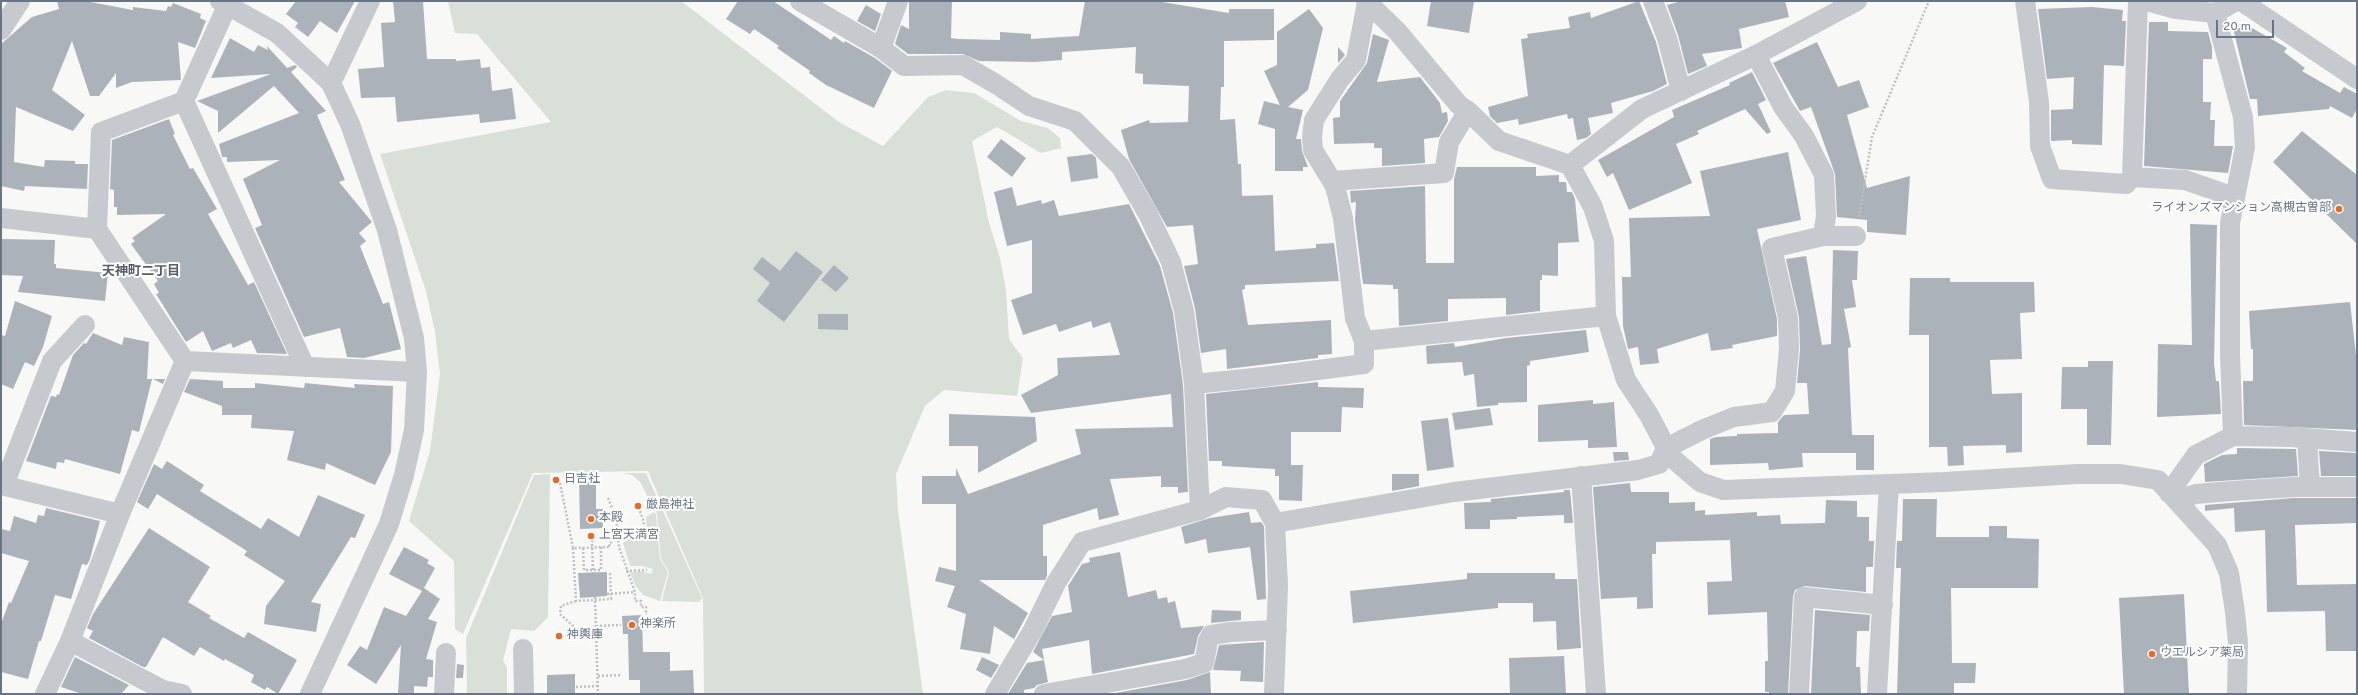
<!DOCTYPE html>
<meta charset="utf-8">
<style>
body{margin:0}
#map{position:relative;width:2358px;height:695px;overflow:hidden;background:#f8f9f6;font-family:Overpass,sans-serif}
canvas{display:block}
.frame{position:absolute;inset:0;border:2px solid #677587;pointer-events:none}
.scale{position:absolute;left:2216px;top:20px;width:58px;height:18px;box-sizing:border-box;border:2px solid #677587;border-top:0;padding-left:5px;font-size:12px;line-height:14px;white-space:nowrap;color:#677587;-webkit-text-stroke:3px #fff;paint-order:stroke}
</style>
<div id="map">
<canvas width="2358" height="695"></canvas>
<div class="frame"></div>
<div class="scale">20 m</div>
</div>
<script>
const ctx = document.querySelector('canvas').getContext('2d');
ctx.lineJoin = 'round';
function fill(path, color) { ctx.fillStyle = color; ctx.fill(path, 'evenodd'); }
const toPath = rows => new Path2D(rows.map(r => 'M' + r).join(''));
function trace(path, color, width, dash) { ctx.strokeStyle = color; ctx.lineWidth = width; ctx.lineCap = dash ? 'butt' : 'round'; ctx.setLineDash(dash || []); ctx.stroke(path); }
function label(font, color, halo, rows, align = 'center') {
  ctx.font = font + ' Overpass,"Noto Sans JP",sans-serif'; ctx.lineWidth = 4; ctx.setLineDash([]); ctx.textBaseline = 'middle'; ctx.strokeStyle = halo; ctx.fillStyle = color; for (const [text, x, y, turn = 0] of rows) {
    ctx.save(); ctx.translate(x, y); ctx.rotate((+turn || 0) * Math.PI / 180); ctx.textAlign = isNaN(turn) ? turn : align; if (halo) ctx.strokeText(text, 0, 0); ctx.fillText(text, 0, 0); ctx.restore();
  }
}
fill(toPath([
 [448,1,681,1,839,122,883,146,928,97,946,90,974,93,1021,121,1048,128,1060,138,1061,148,1041,153,997,127,972,141,989,223,1000,258,1006,290,1009,339,1023,358,1017,396,944,390,925,406,896,474,898,511,923,694,704,694,703,598,648,471,533,473,463,634,455,629,454,561,409,521,430,451,440,374,435,332,426,291,380,154,551,122,477,34,455,33],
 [623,473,646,473,702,598,699,602,662,601,669,572,661,559,657,514,640,482,632,475],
 [550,474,548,617,534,631,511,629,503,660,507,668,507,694,467,694,466,638,534,475],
 [654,512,656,514,660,559,668,572,660,601,643,595,635,585,630,572,641,571,651,574,653,569,642,566,630,566,623,543,632,537,644,534,647,531,646,517]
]), '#d9e0d7');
fill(toPath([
 [57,1,85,1,133,10,133,7,166,11,168,6,171,7,173,3,201,14,200,18,206,21,195,48,178,42,181,80,132,82,116,88,116,73,99,96,90,96,72,41,52,90,85,115,73,131,16,107,14,162,44,167,45,160,75,161,75,164,88,164,87,189,25,186,24,191,1,186,1,44,32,17,59,9],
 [296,1,355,1,337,33,320,21,308,37,295,27,298,23,286,14],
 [393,1,423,1,427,59,456,59,456,61,480,59,481,68,490,67,492,91,512,88,516,119,480,123,479,114,397,122,395,97,361,98,358,69,384,67,381,23,395,22],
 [738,1,773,1,831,40,834,36,844,43,845,41,875,58,892,71,874,108,826,85,809,73,810,71,777,48,779,46,754,29,750,34,726,19],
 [952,1,951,38,958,39,1000,40,1000,32,1031,34,1031,39,1079,36,1085,1,1156,1,1229,13,1229,9,1274,9,1274,40,1224,41,1224,87,1221,87,1220,120,1235,119,1238,164,1241,164,1242,196,1273,195,1275,251,1316,248,1316,244,1334,243,1339,281,1245,285,1245,289,1242,290,1248,325,1331,320,1332,354,1318,355,1318,358,1227,369,1226,349,1201,353,1195,308,1184,266,1198,264,1193,225,1167,227,1129,159,1121,130,1149,120,1150,123,1188,122,1189,86,1143,84,1143,74,1135,73,1136,47,1062,52,1062,60,1034,62,979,61,963,54,908,54,895,44,901,25,909,29,909,2],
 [1431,1,1474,1,1469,33,1427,26],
 [1639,1,1656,42,1667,84,1653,91,1611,103,1613,113,1588,118,1591,134,1586,138,1577,140,1573,118,1568,119,1567,114,1519,125,1518,119,1497,123,1490,116,1488,107,1528,96,1521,39,1528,38,1527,34,1570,28,1568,17,1590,12,1591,18],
 [1682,1,1785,1,1789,17,1739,29,1742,48,1702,54,1707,66,1688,74,1678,35,1667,5],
 [866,5,881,14,875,31,857,21],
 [2092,7,2123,10,2122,21,2126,21,2124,66,2104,65,2102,145,2072,144,2072,140,2051,141,2051,110,2073,109,2074,77,2047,79,2038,9],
 [1309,9,1323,28,1308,90,1288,107,1303,110,1296,139,1301,139,1302,151,1308,167,1303,167,1303,171,1275,171,1275,129,1258,124,1264,101,1280,105,1264,71,1277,65,1277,32],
 [2149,22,2168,22,2168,31,2208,32,2212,47,2212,59,2203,59,2203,102,2211,102,2210,120,2215,120,2214,146,2233,146,2228,173,2144,166],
 [2233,28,2252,28,2287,48,2284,52,2305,68,2302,71,2340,93,2344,87,2357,94,2357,109,2352,118,2330,106,2329,109,2258,116,2257,99,2250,99],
 [1373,34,1389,40,1377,82,1420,77,1440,103,1442,113,1447,112,1448,121,1439,137,1424,139,1425,163,1382,166,1382,148,1374,148,1374,143,1334,144,1333,118,1340,117,1340,101,1367,63],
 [230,38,254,52,258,45,268,50,267,46,287,68,295,65,297,67,291,72,326,111,317,115,345,180,339,182,372,222,359,233,366,241,360,246,383,304,389,302,401,349,364,358,347,357,340,328,304,337,255,228,262,225,243,179,280,160,227,162,227,157,222,157,219,144,299,113,274,86,218,133,218,111,197,101,271,74,211,78],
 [1817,42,1838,87,1859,80,1869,107,1847,115,1867,188,1910,176,1906,235,1867,232,1867,220,1837,217,1835,174,1811,107,1800,111,1773,63],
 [1338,47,1345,55,1338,63],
 [1752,72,1766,100,1758,104,1771,132,1767,134,1745,109,1697,131,1699,134,1676,144,1692,183,1629,210,1613,173,1607,177,1598,160,1674,117,1672,110,1730,85,1729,83],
 [169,119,175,134,173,135,190,169,193,168,217,209,208,214,248,285,254,282,287,354,257,353,251,340,233,348,231,343,212,351,203,331,186,342,156,294,159,293,154,284,158,281,131,244,135,241,132,238,166,214,117,215,117,207,114,207,114,190,110,189,112,140],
 [2302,131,2357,175,2357,244,2273,162],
 [1001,139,1026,158,1012,177,987,157],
 [1788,152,1801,220,1757,229,1777,319,1777,336,1732,345,1733,348,1711,351,1708,333,1657,349,1659,363,1640,365,1638,347,1628,349,1623,326,1622,277,1631,277,1629,218,1710,216,1700,171],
 [1092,154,1096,158,1098,178,1071,182,1067,157],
 [1457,167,1536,167,1536,176,1559,175,1559,182,1566,182,1567,192,1572,192,1575,199,1579,242,1558,243,1558,276,1542,275,1542,280,1540,280,1540,311,1506,315,1506,298,1448,299,1448,321,1399,326,1398,289,1393,289,1393,285,1363,284,1355,220,1356,202,1351,203,1350,191,1425,186,1426,263,1454,263,1454,179],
 [1012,187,1017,206,1041,200,1042,204,1054,200,1059,216,1129,204,1160,266,1173,313,1183,385,1188,492,1178,493,1178,487,1161,487,1161,476,1110,479,1119,515,1099,520,1097,508,1043,525,1043,556,1047,556,1047,576,1045,580,979,580,1028,613,1014,639,994,626,990,654,960,649,966,614,947,607,955,586,935,581,939,567,956,571,956,504,922,504,922,476,956,476,956,468,968,494,1081,454,1075,429,1173,427,1171,394,1031,413,1021,395,1058,375,1057,358,1120,355,1110,322,1093,328,1091,321,1059,332,1056,324,1023,335,1011,300,1032,293,1032,240,1007,246,994,192],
 [2190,224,2217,225,2214,363,2216,381,2219,381,2221,414,2157,417,2158,344,2192,345],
 [1,239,55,240,54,264,56,264,56,268,108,273,105,301,18,292,23,276,1,275],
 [1833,250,1858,251,1857,280,1852,280,1856,307,1844,309,1851,347,1848,348,1852,435,1874,435,1874,470,1856,470,1856,453,1802,453,1803,467,1769,470,1768,463,1710,465,1710,439,1716,437,1737,436,1737,434,1778,433,1778,422,1784,415,1809,414,1807,383,1797,383,1800,350,1799,317,1786,259,1806,256,1822,345,1831,344],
 [796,251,823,272,784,322,757,301,770,283,753,269,762,257,780,271],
 [834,265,849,278,836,292,821,280],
 [1910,278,1950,278,1950,282,2034,282,2035,312,2020,313,2022,359,1990,360,1992,394,2022,393,2022,452,2006,453,2006,445,1963,446,1964,465,1948,466,1947,447,1929,447,1929,335,1909,335],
 [15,301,52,316,43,347,34,366,25,362,13,389,1,384,1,335,5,336],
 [2350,302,2357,364,2357,430,2244,425,2243,381,2253,381,2253,349,2251,349,2249,311],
 [818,314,848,314,848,330,818,329],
 [1586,330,1589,352,1530,361,1530,365,1527,366,1527,402,1498,403,1498,405,1477,407,1474,374,1464,376,1462,362,1427,364,1426,346,1454,343,1455,347,1506,338],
 [93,333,122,345,124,337,149,342,147,379,152,379,139,432,132,430,120,474,65,459,64,463,57,462,56,469,26,461,51,396,56,397,57,394,59,395,73,355,84,343,86,344],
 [2088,361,2113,361,2111,445,2087,445,2087,409,2061,409,2062,367,2088,367],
 [153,379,165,379,163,384],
 [190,379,223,381,223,388,255,388,255,383,304,388,305,383,355,388,354,384,393,386,391,452,375,485,326,463,325,470,287,460,294,431,251,428,252,415,222,415,222,406,184,392],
 [1318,382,1318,387,1364,388,1363,408,1342,407,1341,432,1291,432,1291,465,1303,465,1302,501,1279,500,1279,476,1275,476,1275,469,1222,466,1222,461,1209,461,1206,394],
 [1593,400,1593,404,1614,402,1617,447,1588,448,1588,440,1538,442,1538,405],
 [1490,408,1493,425,1455,430,1452,413],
 [949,414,1035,417,1037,441,978,473,978,446,949,446],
 [1448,418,1454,467,1427,471,1421,421],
 [2237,448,2296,449,2298,476,2205,482,2204,464,2222,455,2237,454],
 [2319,451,2357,453,2357,476,2321,476],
 [1613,452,1628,452,1629,460,1614,461],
 [167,461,204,485,200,491,261,529,268,518,299,537,318,495,365,515,355,538,351,537,311,602,321,604,316,632,264,624,266,606,285,581,244,555,247,551,157,494,148,509,137,502,154,464,162,469],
 [1392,474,1419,474,1419,486,1392,491],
 [579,476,596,476,596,509,603,509,603,528,580,529],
 [1630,483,1631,492,1669,492,1669,503,1695,502,1695,511,1705,510,1705,515,1757,512,1757,516,1780,515,1781,524,1825,523,1826,500,1857,501,1857,517,1869,517,1869,541,1874,541,1873,567,1866,567,1866,592,1805,586,1795,590,1793,596,1788,694,1769,694,1769,692,1765,692,1765,661,1768,661,1767,612,1708,615,1707,582,1732,581,1730,540,1656,542,1656,554,1652,554,1653,608,1637,609,1637,597,1601,599,1593,487],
 [1564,490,1570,490,1573,523,1564,523,1564,515,1517,517,1517,519,1490,520,1490,529,1465,529,1464,503,1491,502,1491,499,1564,492],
 [2294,498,2357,498,2357,523,2295,525,2297,585,2357,584,2357,651,2326,651,2325,611,2267,612,2265,530,2235,532,2234,508,2205,511,2205,505],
 [1903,499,1937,499,1936,537,1989,537,1989,526,2007,526,2007,538,2039,539,2038,588,1951,588,1952,663,1976,663,1975,683,1954,683,1954,694,1897,694,1901,568,1896,568,1897,541,1902,541],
 [46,508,100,521,90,559,87,565,82,564,71,599,55,595,41,641,39,641,28,679,1,672,1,624,9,602,11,603,29,561,1,553,1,529,10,531,14,516,36,523,38,515,44,516],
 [1249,512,1251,523,1261,522,1264,526,1266,599,1257,600,1250,547,1208,553,1206,539,1185,544,1181,527,1210,518],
 [149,528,210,567,188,602,211,616,209,618,244,638,248,632,297,660,278,694,267,687,265,690,251,682,254,675,225,659,224,661,200,647,194,656,163,637,146,667,143,667,89,638,93,631,87,628,93,614],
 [404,547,429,560,427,563,435,568,424,588,440,599,428,619,437,622,426,659,433,660,433,677,428,677,427,687,414,686,414,694,398,694,401,645,376,684,347,665,360,646,367,650,384,607,406,616,422,591,389,574],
 [1120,552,1128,597,1156,590,1158,599,1167,597,1168,603,1175,601,1181,628,1204,626,1198,636,1194,654,1092,674,1089,640,1042,649,1044,660,1033,652,1052,616,1072,612,1068,586,1082,564,1090,562,1089,558],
 [607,572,607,596,580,598,578,573],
 [1467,573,1555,573,1555,579,1577,579,1581,648,1557,650,1556,621,1533,622,1533,603,1498,603,1498,608,1353,623,1350,591,1467,579],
 [2184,594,2189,694,2124,694,2119,598],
 [1212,610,1241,611,1241,620,1211,623],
 [1815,610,1870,615,1869,631,1857,631,1856,667,1860,667,1861,694,1811,694],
 [642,615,643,652,670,652,670,671,693,670,694,694,640,694,640,680,629,680,628,634,623,634,622,616],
 [1264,642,1263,682,1240,681,1241,671,1213,670,1219,645],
 [1564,656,1566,694,1510,694,1509,658],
 [75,657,129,685,121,694,82,694,61,687],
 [982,657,999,665,991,678,976,670],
 [1044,660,1048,682,1037,685,1034,688,1024,690,1024,694,1008,694,1027,663],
 [457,664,464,665,463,678,456,678],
 [1210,672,1211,694,1110,694,1187,680],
 [575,674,575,694,547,694,547,675]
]), '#acb2ba');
trace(toPath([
 [1859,217,1872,137,1929,1],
 [560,483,573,548,610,547,609,544,617,538,643,528,644,522,639,509],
 [608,498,616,518,619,547,635,592,635,601,641,601,641,607,646,607,646,615],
 [606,519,616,518],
 [592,540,593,573],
 [573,548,576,601,611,599,610,572],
 [583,548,584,570,601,570,601,547],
 [626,571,647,570],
 [607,594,635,592],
 [595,597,598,694],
 [576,601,561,606,560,614,581,633],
 [596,626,621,625],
 [569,633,596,632],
 [598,676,621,675],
 [576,687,598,686]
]), '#bec0c3', 2.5, [2, 2]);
trace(toPath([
 [220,1,277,33,331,83,350,124,387,230,414,338,417,372,414,430,404,475,389,524,310,694],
 [800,1,881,48,904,66,963,65,996,84,1029,106,1075,121,1121,167,1148,214,1171,262,1184,311,1194,384],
 [1366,1,1397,31,1459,105,1468,111,1499,141,1570,165,1593,207,1604,241,1606,316,1626,380,1649,415,1671,457,1700,482,1723,490,1944,482,2077,474,2121,474,2158,480,2217,545,2229,573,2235,612,2238,643,2237,694],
 [1653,1,1667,38,1681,91],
 [2025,1,2039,102,2040,146,2052,179,2126,184,2132,177],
 [2138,1,2132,177,2185,180,2234,197],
 [2147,1,2176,9,2215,13],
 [2241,1,2357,79],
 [228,4,184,101,305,367],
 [1,30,20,1],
 [881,48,898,1],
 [331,83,370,1],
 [1570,165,1642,109,1756,55,1857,1],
 [1332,181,1444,173,1449,142,1468,111],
 [1,218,97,229,185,361],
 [97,229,101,132,184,101],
 [1823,236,1856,236],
 [1364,341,1355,318,1343,218,1335,186,1313,150,1312,137,1314,120,1340,79,1356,60,1367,2],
 [185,361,417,372],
 [2233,436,2230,354,2230,223,2245,147,2243,117,2215,13,2236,1],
 [2307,439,2310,487],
 [1581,476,1596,694],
 [1,485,120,514],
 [4,485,52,361,85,325],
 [2169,493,2196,455,2233,436,2291,437,2357,442],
 [2176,500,2196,494,2232,491,2294,487,2355,487],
 [1200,510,1194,384,1264,377,1364,364,1364,341,1606,316],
 [1275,523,1454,492,1638,470,1659,464,1666,448,1704,429,1734,417,1772,412,1785,391,1789,349,1788,318,1772,248,1823,236,1826,216,1824,175,1804,136,1783,107,1756,55],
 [70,641,163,690,182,694],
 [523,649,524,694],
 [45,694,70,641,120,514,185,361],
 [444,694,446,653],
 [995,694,1033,630,1056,583,1082,542,1200,510,1226,497,1262,500,1275,523,1278,586,1274,694],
 [1044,694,1185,669,1204,663,1208,641,1211,635,1231,632,1277,630],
 [1799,694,1804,597,1883,605],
 [1877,694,1889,484]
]), '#c6c9cd', 20);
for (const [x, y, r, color] of [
 [2339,209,4,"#e66b28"],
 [556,480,4,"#e66b28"],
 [638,506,4,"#e66b28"],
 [591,519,4,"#e66b28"],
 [591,536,4,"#e66b28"],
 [632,625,4,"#e66b28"],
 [559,636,4,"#e66b28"],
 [2152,654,4,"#e66b28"]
]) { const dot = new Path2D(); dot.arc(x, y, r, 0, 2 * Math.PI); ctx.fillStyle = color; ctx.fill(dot); trace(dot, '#fff', 1.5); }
label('12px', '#677587', '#fff', [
 ["ライオンズマンション高槻古曽部",2331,209,"right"],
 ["日吉社",564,480],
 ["厳島神社",646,506],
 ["本殿",599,519],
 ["上宮天満宮",599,536],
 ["神楽所",640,625],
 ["神輿庫",567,636],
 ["ウエルシア薬局",2160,654]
], 'left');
label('bold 13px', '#555f6c', '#fff', [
 ["天神町二丁目",141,272]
]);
</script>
